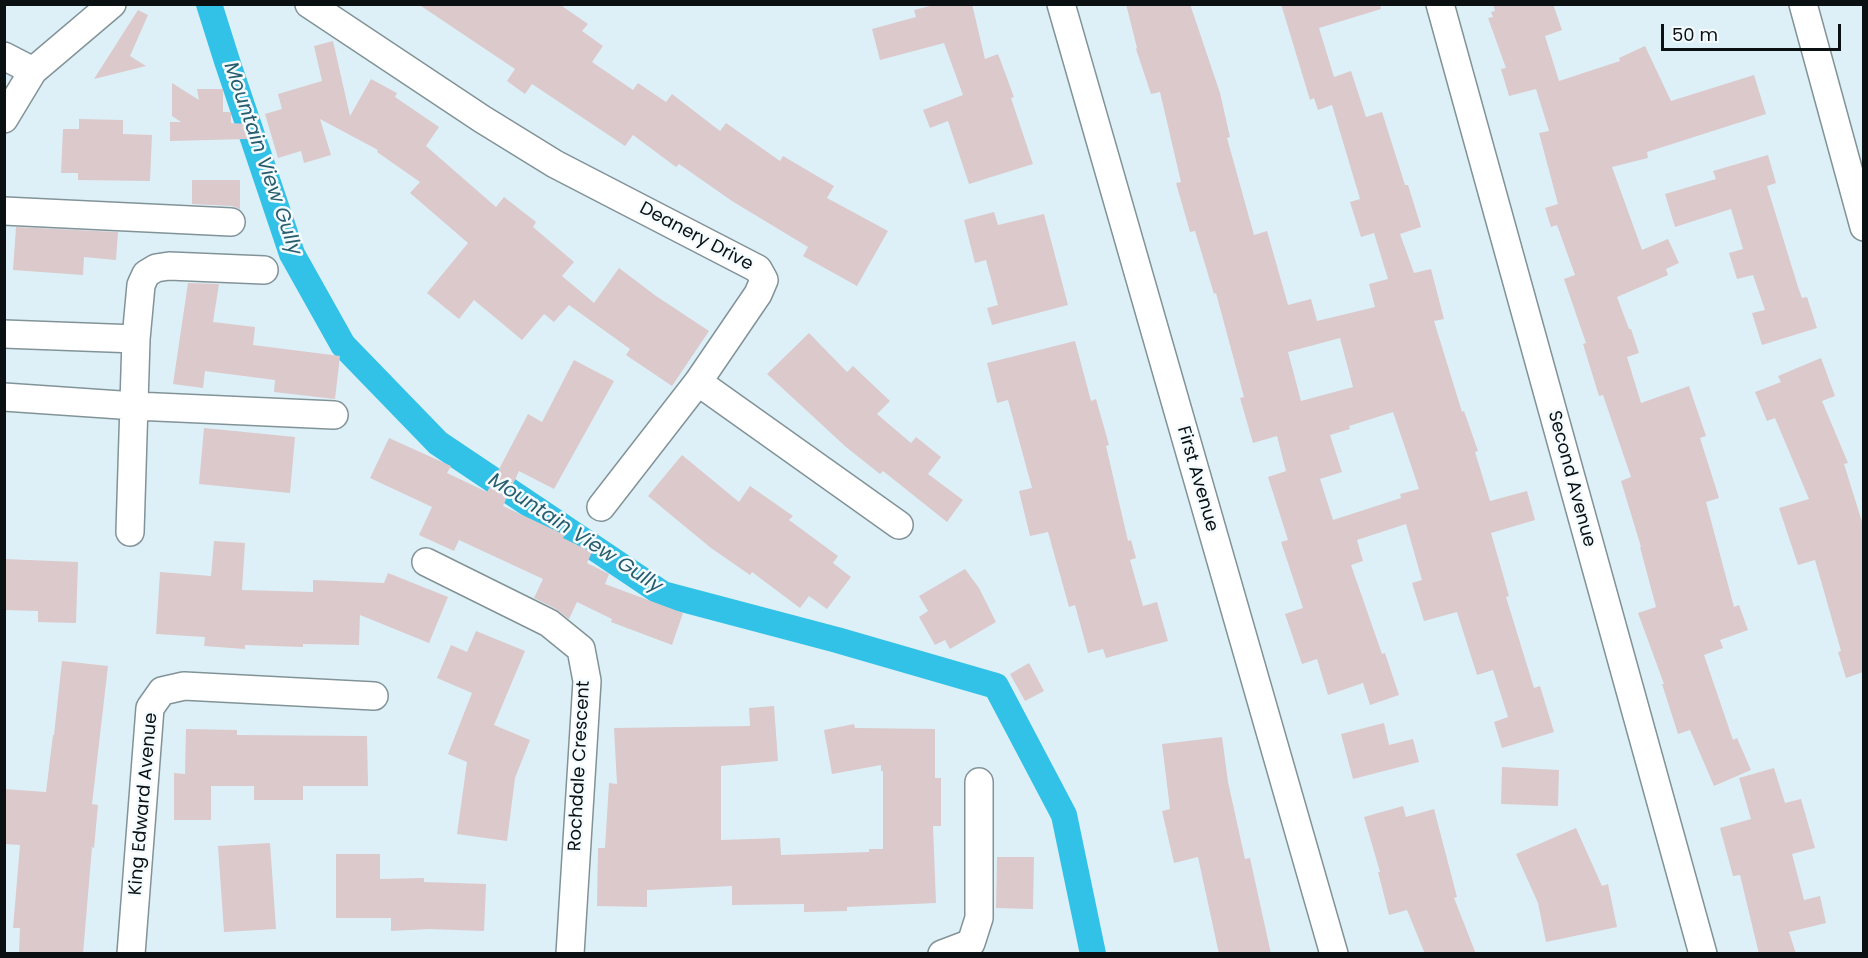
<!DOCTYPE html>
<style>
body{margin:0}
#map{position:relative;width:1868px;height:958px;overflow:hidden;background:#def0f7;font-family:Poppins,sans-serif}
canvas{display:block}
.frame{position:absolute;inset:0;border:6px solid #0b1113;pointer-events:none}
.scale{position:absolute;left:1661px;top:24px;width:180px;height:27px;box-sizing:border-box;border:3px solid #0b1113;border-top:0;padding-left:8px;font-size:18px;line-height:21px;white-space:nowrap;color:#0b1113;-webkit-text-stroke:4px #f4fbfe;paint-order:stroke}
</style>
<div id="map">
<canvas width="1868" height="958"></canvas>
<div class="frame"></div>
<div class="scale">50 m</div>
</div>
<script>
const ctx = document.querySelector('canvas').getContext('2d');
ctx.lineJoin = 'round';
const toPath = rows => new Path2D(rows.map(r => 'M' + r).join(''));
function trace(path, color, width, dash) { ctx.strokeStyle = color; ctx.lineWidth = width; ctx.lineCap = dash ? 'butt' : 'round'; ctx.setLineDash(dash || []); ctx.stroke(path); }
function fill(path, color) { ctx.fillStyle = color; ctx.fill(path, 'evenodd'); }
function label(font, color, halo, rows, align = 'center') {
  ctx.font = font + ' Poppins,sans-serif'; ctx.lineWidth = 5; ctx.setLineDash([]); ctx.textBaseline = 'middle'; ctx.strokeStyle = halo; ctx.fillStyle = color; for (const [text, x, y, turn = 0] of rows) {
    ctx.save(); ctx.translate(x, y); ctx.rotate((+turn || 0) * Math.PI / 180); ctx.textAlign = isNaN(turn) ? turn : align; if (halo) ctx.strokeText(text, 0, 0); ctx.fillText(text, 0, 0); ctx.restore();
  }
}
trace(toPath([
 [209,4,227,61,292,254,343,345,438,443,663,594,837,640,996,686,1064,815,1093,954]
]), '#32c2e7', 26);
fill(toPath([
 [418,4,559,4,588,24,582,31,603,46,592,62,633,90,638,83,666,102,672,94,720,131,726,123,780,161,783,156,834,186,827,198,888,231,857,286,803,256,808,247,732,201,679,164,676,167,633,135,625,146,532,84,525,94,507,81,515,69],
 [938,4,972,4,985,59,998,54,1014,97,1011,98,1033,164,969,184,948,121,930,128,923,110,963,95,944,43,880,60,872,29,916,17,914,10],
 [1126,4,1190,4,1220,93,1230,137,1227,138,1254,235,1267,231,1288,305,1311,299,1317,321,1375,307,1369,284,1388,279,1374,233,1361,237,1350,202,1360,199,1332,105,1318,110,1314,98,1310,100,1281,4,1380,4,1381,9,1319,28,1334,77,1351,71,1366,117,1382,112,1405,185,1408,185,1421,227,1400,234,1414,273,1431,269,1444,319,1434,321,1462,412,1464,411,1478,451,1475,452,1490,501,1527,491,1535,520,1491,533,1509,596,1506,597,1534,688,1540,686,1554,732,1502,748,1494,722,1508,717,1493,670,1477,675,1457,612,1424,621,1412,583,1422,580,1406,524,1357,540,1363,561,1351,565,1382,654,1385,653,1399,695,1370,705,1363,683,1328,695,1317,659,1302,664,1285,614,1303,608,1281,542,1288,540,1268,477,1286,471,1277,436,1253,443,1240,398,1244,397,1216,293,1214,294,1195,231,1190,232,1176,183,1181,182,1160,92,1151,94,1136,49,1137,48],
 [1340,338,1353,387,1301,401,1288,352],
 [1393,412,1419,489,1400,494,1401,498,1333,520,1320,479,1342,472,1330,435,1350,429,1349,426],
 [1493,4,1553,4,1562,30,1545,36,1559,81,1620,61,1619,58,1645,46,1671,101,1754,75,1766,114,1647,152,1648,158,1612,167,1642,250,1668,239,1679,263,1666,269,1668,275,1617,297,1629,329,1631,329,1639,353,1627,357,1641,403,1689,386,1706,436,1700,438,1719,498,1706,502,1734,607,1739,605,1748,630,1720,640,1723,648,1704,655,1733,740,1737,738,1751,770,1714,786,1690,730,1678,734,1662,684,1664,684,1638,613,1656,607,1640,547,1641,547,1621,481,1631,477,1603,395,1599,396,1583,344,1586,343,1564,279,1575,275,1557,225,1551,227,1545,208,1558,204,1539,133,1549,131,1536,89,1509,96,1501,69,1506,68,1488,18,1493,17,1491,12,1495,11],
 [138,10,148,15,130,56,146,66,94,79],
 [333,41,350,116,371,79,397,93,395,97,439,127,426,146,496,207,504,197,536,222,533,227,574,262,562,276,594,303,619,268,656,296,709,331,672,386,626,355,630,349,569,305,554,322,544,314,522,340,474,300,459,319,427,293,468,243,410,193,420,182,377,152,378,150,320,119,331,155,304,163,301,151,278,158,265,114,282,109,278,94,322,81,314,46],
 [172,83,199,100,197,89,223,89,223,112,231,112,231,123,247,124,247,139,170,141,170,122,181,122,172,116],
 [79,119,123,120,123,134,152,135,150,181,78,180,78,173,61,173,63,129,79,129],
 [1768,155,1776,183,1767,186,1798,287,1802,298,1807,297,1817,328,1762,345,1752,313,1765,310,1753,275,1737,279,1729,253,1743,249,1731,209,1675,227,1665,194,1716,179,1713,171],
 [192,180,240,180,240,209,232,206,192,204],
 [994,212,998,225,1044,214,1068,305,992,325,987,308,998,305,986,260,975,263,964,220],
 [16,227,118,232,116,260,84,257,83,275,13,270],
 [188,283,219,284,213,322,255,327,253,345,340,356,335,399,274,392,275,380,205,371,203,388,173,384],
 [809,333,847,372,853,366,890,401,877,414,911,443,916,437,941,457,928,474,963,500,947,522,883,471,880,474,846,447,767,374],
 [1075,341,1091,401,1096,399,1109,445,1106,446,1128,541,1131,540,1136,558,1130,560,1143,606,1157,602,1168,641,1106,658,1103,649,1088,653,1075,605,1069,607,1048,532,1030,536,1019,491,1032,488,1008,400,997,403,987,363],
 [1821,358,1835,396,1822,401,1848,463,1844,464,1863,525,1863,672,1846,678,1838,652,1841,651,1815,560,1798,565,1779,508,1809,499,1775,418,1767,421,1755,392,1781,382,1778,376],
 [574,360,614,381,554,489,519,471,503,506,565,535,563,538,592,552,587,563,609,574,605,584,683,613,672,645,611,622,612,619,577,602,569,619,556,609,534,598,543,579,459,540,454,551,419,535,432,507,370,478,389,438,451,466,447,473,487,492,528,414,542,422],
 [204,428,295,437,290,493,199,484],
 [682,455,739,502,750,486,793,516,789,520,838,556,833,563,851,577,827,609,809,596,800,608,752,572,750,575,711,548,648,496],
 [214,541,245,543,242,590,313,592,313,580,384,583,388,573,448,597,429,643,360,615,359,645,303,644,303,647,245,645,245,649,204,646,205,637,156,634,160,572,211,576],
 [4,559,78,562,76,623,38,622,38,611,4,610],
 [965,569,979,588,996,622,950,649,945,640,935,645,919,617,928,611,919,596],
 [476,631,525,651,494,725,530,740,515,778,507,841,457,834,467,762,448,754,472,693,437,678,451,645,467,652],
 [62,661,108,666,92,804,98,805,94,848,92,847,83,954,19,954,20,928,13,928,20,845,4,844,4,789,46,792,53,735,54,735],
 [1029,663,1044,691,1025,701,1010,674],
 [774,706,778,761,721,766,721,840,780,838,781,855,869,852,869,849,883,849,883,771,881,771,881,765,832,774,824,730,854,724,855,728,935,729,935,778,941,778,941,826,933,826,936,903,847,907,847,911,804,912,804,904,732,905,732,886,647,890,647,907,597,906,598,848,605,848,609,783,617,784,614,728,750,726,749,708],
 [1384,723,1389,745,1413,739,1419,762,1353,779,1341,734],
 [186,729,237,730,237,735,367,736,368,786,303,786,303,800,254,800,254,786,211,786,211,820,174,820,174,773,185,774],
 [1222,737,1228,782,1245,859,1250,858,1271,954,1219,954,1198,857,1174,863,1162,811,1170,809,1162,744],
 [1502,767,1559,770,1558,806,1501,804],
 [1774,768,1785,803,1801,799,1815,848,1792,854,1804,900,1820,896,1826,923,1789,932,1796,954,1759,954,1740,875,1733,876,1720,828,1751,819,1739,778],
 [1403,806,1406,817,1434,809,1457,897,1454,898,1476,954,1425,954,1407,910,1389,915,1378,872,1380,872,1364,817],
 [1576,828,1602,886,1608,884,1617,927,1546,942,1538,903,1516,854],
 [270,843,276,929,224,932,218,846],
 [336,854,380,854,380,879,424,878,424,882,486,884,484,931,429,929,391,931,391,918,336,918],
 [997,857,1034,857,1033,909,996,908]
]), '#dbc9cb');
const minor = toPath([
 [309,4,482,119,555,164,758,269,764,280,758,294,698,382,601,507],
 [1061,4,1334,954],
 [1440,4,1703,954],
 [1803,4,1864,227],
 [4,56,33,71],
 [4,119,33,71,112,4],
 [4,211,231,222],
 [4,334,136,339],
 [698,382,899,525],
 [4,397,135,406,334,415],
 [130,532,136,339,141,285,146,274,156,268,169,266,264,270],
 [426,562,549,623,581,649,587,681,570,954],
 [131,954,150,708,162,691,184,686,374,696],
 [942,954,971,943,979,918,979,782]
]);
trace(minor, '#829398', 30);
trace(minor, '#fff', 27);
label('18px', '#0b1113', '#f4fbfe', [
 ["Deanery Drive",696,237,28],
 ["First Avenue",1197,479,74],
 ["Second Avenue",1571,479,75],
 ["Rochdale Crescent",580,766,-87],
 ["King Edward Avenue",144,804,-85]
]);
label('italic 20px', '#275d6d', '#f4fbfe', [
 ["Mountain View Gully",262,159,71],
 ["Mountain View Gully",575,534,33]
]);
</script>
